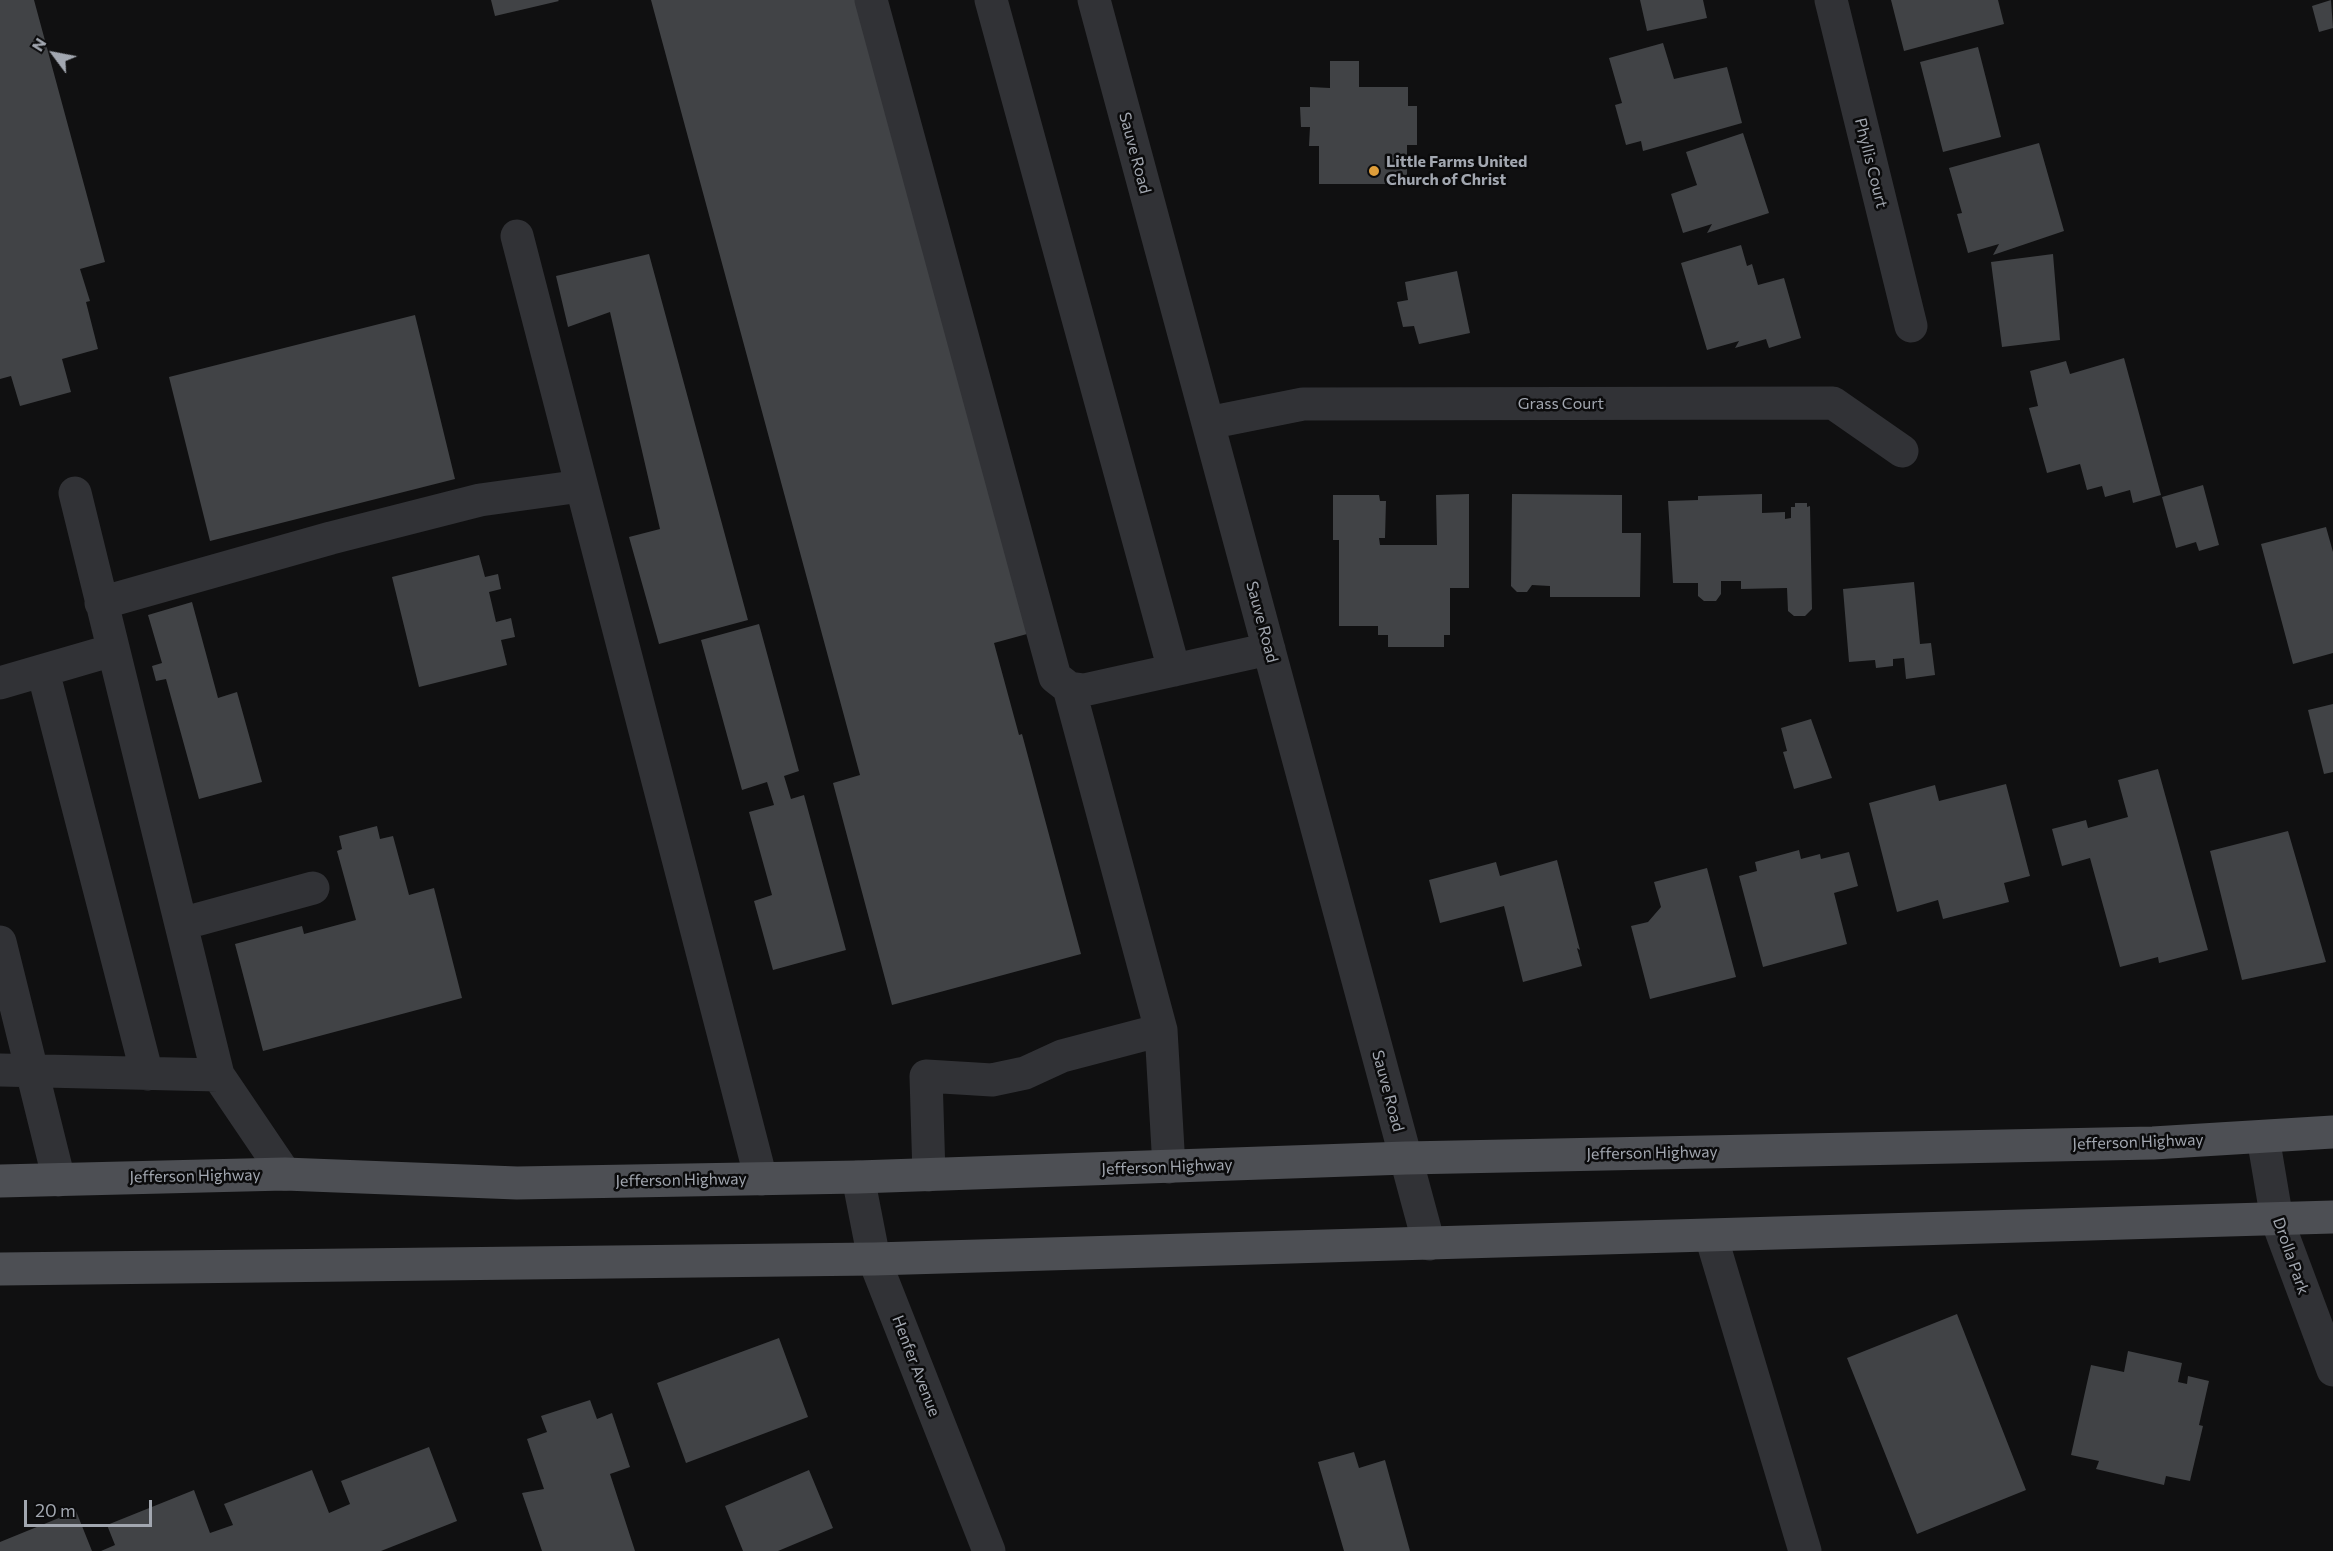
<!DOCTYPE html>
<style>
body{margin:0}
#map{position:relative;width:2333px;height:1551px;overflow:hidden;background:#101011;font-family:Commissioner,sans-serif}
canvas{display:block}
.north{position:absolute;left:24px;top:24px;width:60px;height:60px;-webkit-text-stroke:4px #0b0b0c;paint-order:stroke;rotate:302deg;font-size:16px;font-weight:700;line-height:24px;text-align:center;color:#a2a7b0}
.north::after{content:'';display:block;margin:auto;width:21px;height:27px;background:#a2a7b0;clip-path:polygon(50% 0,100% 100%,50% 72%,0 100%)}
.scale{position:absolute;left:24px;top:1500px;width:128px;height:27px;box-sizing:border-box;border:3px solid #a2a7b0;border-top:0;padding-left:8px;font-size:18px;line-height:21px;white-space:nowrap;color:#a2a7b0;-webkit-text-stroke:4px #0b0b0c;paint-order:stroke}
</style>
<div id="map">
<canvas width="2333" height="1551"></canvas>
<div class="north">N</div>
<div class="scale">20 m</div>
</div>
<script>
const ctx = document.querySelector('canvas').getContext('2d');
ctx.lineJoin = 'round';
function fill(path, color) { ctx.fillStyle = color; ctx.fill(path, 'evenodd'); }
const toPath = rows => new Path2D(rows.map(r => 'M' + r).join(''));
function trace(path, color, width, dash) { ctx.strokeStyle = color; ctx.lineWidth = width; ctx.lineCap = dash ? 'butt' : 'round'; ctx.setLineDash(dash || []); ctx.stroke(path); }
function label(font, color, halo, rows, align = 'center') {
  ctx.font = font + ' Commissioner,sans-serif'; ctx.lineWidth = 5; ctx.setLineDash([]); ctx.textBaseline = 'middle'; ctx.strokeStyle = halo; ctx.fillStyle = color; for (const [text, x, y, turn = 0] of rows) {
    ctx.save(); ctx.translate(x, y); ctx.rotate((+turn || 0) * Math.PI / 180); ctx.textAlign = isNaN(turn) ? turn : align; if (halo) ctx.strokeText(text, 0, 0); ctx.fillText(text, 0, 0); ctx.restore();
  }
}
fill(toPath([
 [0,0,34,0,105,262,80,269,90,301,86,302,98,349,62,359,71,392,20,406,11,376,0,379],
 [491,0,558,0,559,1,495,16],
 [651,0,857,0,1027,634,994,643,1019,735,1022,734,1081,954,892,1005,833,783,860,775],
 [1640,0,1703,0,1707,18,1647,31],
 [1891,0,1998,0,2004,24,1904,51],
 [2331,0,2333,28,2319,32,2312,6],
 [1663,43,1674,79,1727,67,1742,123,1643,151,1641,141,1626,145,1615,105,1622,103,1609,58],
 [1978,47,2001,137,1943,152,1920,62],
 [1330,61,1359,61,1359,87,1408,87,1408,106,1417,106,1417,145,1407,145,1407,184,1319,184,1319,146,1309,146,1310,127,1301,127,1300,107,1310,107,1310,87,1330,88],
 [1743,133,1769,213,1707,233,1712,224,1683,233,1671,194,1697,185,1686,152],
 [2039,143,2064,231,1993,255,1999,244,1968,253,1957,214,1962,213,1949,168],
 [1741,245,1747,266,1752,264,1758,285,1784,278,1801,338,1769,348,1766,339,1735,348,1739,341,1707,350,1681,263],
 [649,254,748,620,659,644,629,537,660,529,610,312,568,327,556,276],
 [2053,254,2060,340,2002,347,1991,262],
 [1457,271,1470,333,1419,344,1414,326,1403,327,1397,302,1408,300,1405,282],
 [415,315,455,479,210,541,169,377],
 [2124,358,2161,495,2133,503,2130,490,2105,497,2102,486,2087,490,2080,464,2047,473,2029,408,2038,406,2030,371,2066,361,2070,374],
 [2203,485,2219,545,2199,551,2196,542,2176,548,2162,497],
 [1469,494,1469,588,1450,588,1450,635,1444,635,1444,647,1388,647,1388,635,1378,635,1378,626,1339,626,1339,540,1333,540,1333,495,1379,495,1380,501,1386,501,1385,538,1379,538,1380,545,1437,545,1436,495],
 [1512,494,1622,495,1622,533,1641,533,1640,597,1550,597,1550,586,1532,585,1527,592,1517,592,1511,586],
 [1762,494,1762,513,1785,512,1785,519,1791,518,1791,507,1795,507,1795,503,1807,503,1807,507,1810,506,1812,609,1805,616,1794,616,1788,611,1787,588,1741,589,1741,581,1721,581,1721,594,1716,601,1704,601,1698,596,1698,583,1673,583,1668,501,1698,500,1698,496],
 [2326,527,2333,552,2333,653,2293,664,2261,544],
 [479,555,485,577,498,574,501,589,489,592,496,622,511,618,515,637,501,640,507,665,419,687,392,577],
 [1914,582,1920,644,1931,643,1935,675,1906,679,1904,658,1893,659,1893,666,1876,668,1875,660,1849,662,1843,589],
 [192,602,218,698,237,692,262,782,199,799,166,679,156,681,152,666,162,663,148,615],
 [759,624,799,771,784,776,791,799,804,795,846,950,773,970,754,901,772,895,749,812,774,805,767,782,742,790,701,640],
 [2333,704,2333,772,2324,774,2308,710],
 [1811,719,1832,778,1794,789,1783,752,1787,751,1781,728],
 [2158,769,2208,950,2159,963,2158,957,2120,967,2090,858,2062,866,2052,829,2086,820,2088,828,2128,817,2118,780],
 [2006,784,2030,876,2004,883,2009,902,1943,919,1938,900,1897,912,1869,803,1935,785,1939,801],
 [377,826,380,839,393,836,409,895,434,888,462,998,263,1051,235,944,302,926,304,934,356,920,337,851,342,849,339,836],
 [2288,831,2326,962,2242,980,2210,851],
 [1799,850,1801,859,1820,854,1821,859,1849,852,1858,886,1834,893,1847,944,1763,967,1739,876,1757,871,1755,862],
 [1557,860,1580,950,1577,948,1582,966,1523,982,1504,906,1440,923,1429,880,1496,862,1500,876],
 [1707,868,1736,977,1650,999,1631,926,1648,922,1661,907,1654,882],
 [1957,1314,2026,1490,1917,1534,1847,1358],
 [779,1338,808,1417,686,1463,657,1383],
 [2128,1351,2182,1363,2178,1382,2187,1384,2188,1376,2209,1381,2199,1425,2203,1426,2190,1481,2166,1476,2164,1485,2096,1469,2099,1461,2071,1455,2091,1365,2124,1372],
 [590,1400,597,1419,612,1413,630,1467,610,1474,635,1551,542,1551,522,1493,544,1489,527,1439,547,1432,541,1416],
 [429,1447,457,1521,381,1551,101,1551,115,1545,107,1525,194,1490,210,1533,233,1525,224,1504,312,1470,329,1513,350,1504,341,1481],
 [1354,1452,1359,1468,1385,1460,1410,1551,1344,1551,1318,1462],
 [809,1470,833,1528,778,1551,743,1551,725,1506],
 [76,1511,92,1551,0,1551,0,1542]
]), '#414346');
trace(toPath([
 [871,0,1055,677,1069,688,1084,690,1269,649],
 [991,0,1174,670],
 [1094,0,1429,1244],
 [1831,0,1911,326],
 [517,236,761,1179],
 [1208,423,1303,404,1833,403,1902,451],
 [75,493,218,1075,285,1174],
 [101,603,331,538,480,500,581,486],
 [43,671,147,1074],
 [0,683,113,650],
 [1069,688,1161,1030,1169,1167],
 [181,924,313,888],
 [0,942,59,1180],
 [0,1070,218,1075],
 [2263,1137,2277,1220,2333,1370],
 [929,1175,926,1076,992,1080,1025,1073,1062,1056,1161,1030],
 [858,1177,874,1259,989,1551],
 [1711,1236,1805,1551]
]), '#313236', 33);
trace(toPath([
 [0,1181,285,1174,517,1183,858,1177,1406,1158,2153,1143,2333,1132],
 [0,1269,874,1259,2333,1217]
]), '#4d4f54', 33);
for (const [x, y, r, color] of [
 [1374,171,6,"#df9e3a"]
]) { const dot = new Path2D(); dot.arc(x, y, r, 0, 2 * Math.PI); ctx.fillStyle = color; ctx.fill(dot); trace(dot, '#0b0b0c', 2); }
label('16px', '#a2a7b0', '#0b0b0c', [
 ["Sauve Road",1135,153,75],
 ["Phyllis Court",1871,163,76],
 ["Grass Court",1561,404],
 ["Sauve Road",1262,622,75],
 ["Sauve Road",1388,1091,75],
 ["Jefferson Highway",2138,1142,-2],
 ["Jefferson Highway",1652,1153,-1],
 ["Jefferson Highway",1167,1167,-2],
 ["Jefferson Highway",195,1176,-1],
 ["Jefferson Highway",681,1180,-1],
 ["Drolla Park",2291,1256,71],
 ["Henfer Avenue",916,1366,69]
]);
label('bold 16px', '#a2a7b0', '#0b0b0c', [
 ["Little Farms United",1386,162],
 ["Church of Christ",1386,180]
], 'left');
</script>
